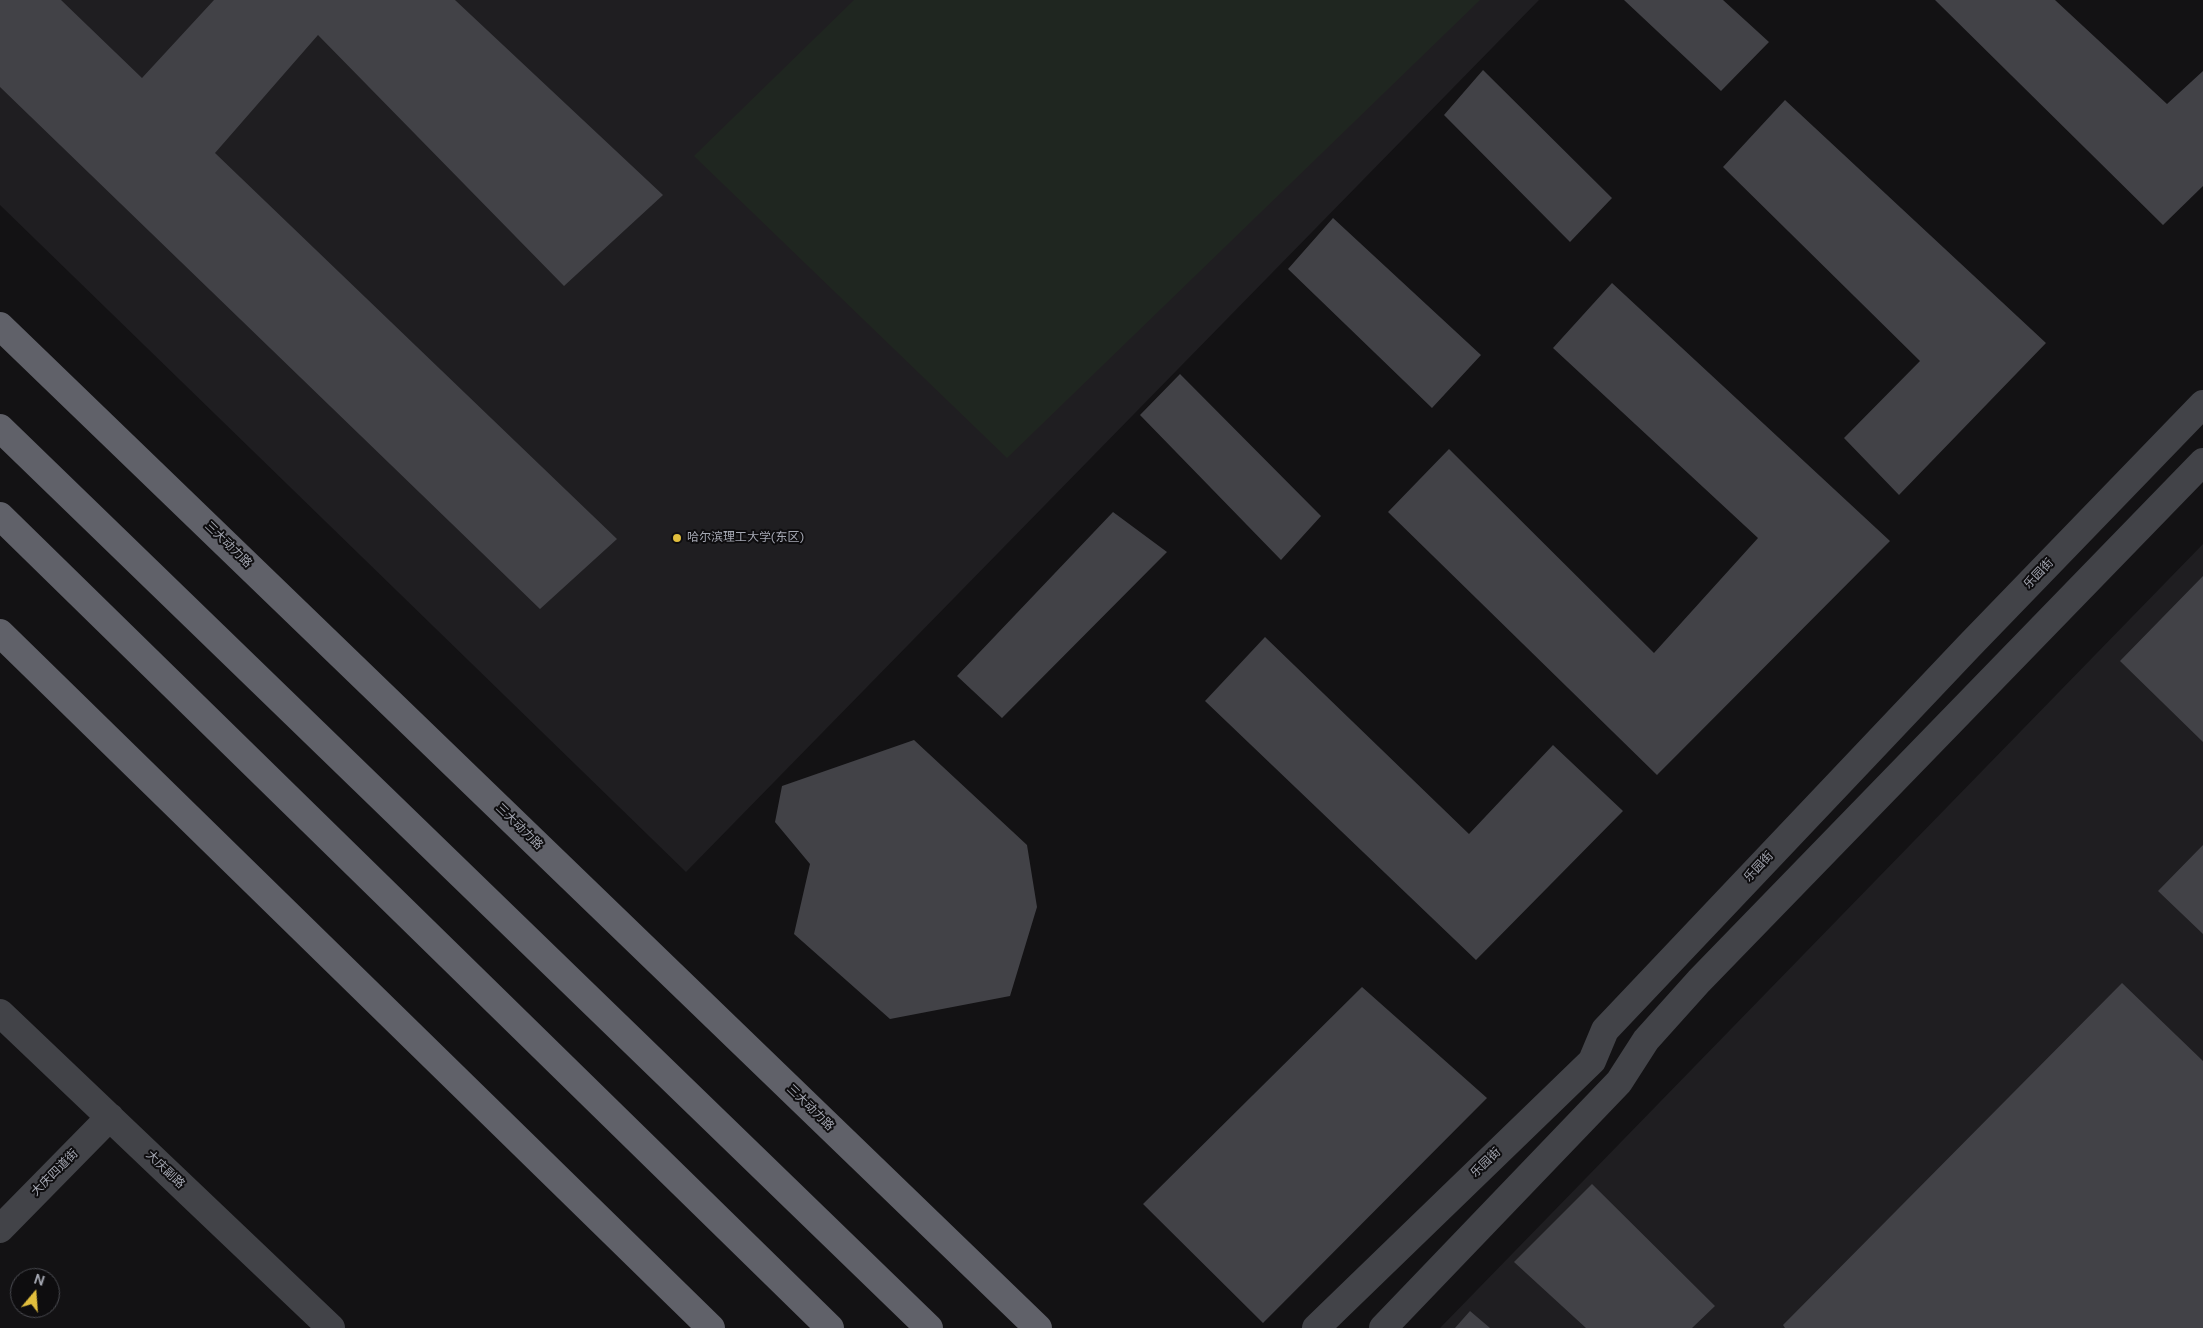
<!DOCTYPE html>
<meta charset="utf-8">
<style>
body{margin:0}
#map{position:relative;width:2203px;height:1328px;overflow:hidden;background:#131214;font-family:"DM Sans",sans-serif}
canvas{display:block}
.north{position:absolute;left:10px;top:1268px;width:50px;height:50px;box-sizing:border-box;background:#0e0d0f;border:1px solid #4a4b51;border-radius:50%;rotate:18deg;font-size:14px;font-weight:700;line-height:20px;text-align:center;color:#a5a8b3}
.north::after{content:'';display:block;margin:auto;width:18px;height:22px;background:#e1be3d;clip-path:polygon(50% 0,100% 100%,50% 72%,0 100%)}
</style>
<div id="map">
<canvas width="2203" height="1328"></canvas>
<div class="north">N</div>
</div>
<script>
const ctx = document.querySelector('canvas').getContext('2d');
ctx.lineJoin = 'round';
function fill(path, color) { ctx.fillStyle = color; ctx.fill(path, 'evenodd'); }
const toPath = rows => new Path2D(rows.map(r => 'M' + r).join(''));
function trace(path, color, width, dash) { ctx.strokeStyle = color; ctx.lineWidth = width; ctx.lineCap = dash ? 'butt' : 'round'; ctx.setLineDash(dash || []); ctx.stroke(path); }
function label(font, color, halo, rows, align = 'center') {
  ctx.font = font + ' "DM Sans","Noto Sans SC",sans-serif'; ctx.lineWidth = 4; ctx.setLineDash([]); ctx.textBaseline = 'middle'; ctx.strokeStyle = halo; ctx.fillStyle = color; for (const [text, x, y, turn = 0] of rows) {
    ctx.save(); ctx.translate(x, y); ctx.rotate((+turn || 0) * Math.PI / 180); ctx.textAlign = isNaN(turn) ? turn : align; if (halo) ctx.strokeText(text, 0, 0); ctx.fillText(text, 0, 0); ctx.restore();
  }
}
fill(toPath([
 [0,0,1539,0,686,872,0,205],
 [2203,544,2203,1328,1440,1328]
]), '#1f1e21');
fill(toPath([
 [854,0,1480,0,1007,458,694,156]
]), '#1f2620');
fill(toPath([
 [0,0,61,0,142,78,214,0,455,0,663,195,564,286,318,35,215,153,617,539,540,609,0,87],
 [1624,0,1723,0,1769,42,1721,91],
 [1935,0,2055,0,2167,104,2203,71,2203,186,2163,225],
 [1483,70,1612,198,1570,242,1444,115],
 [1785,100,2046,343,1899,495,1844,438,1920,361,1723,167],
 [1333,218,1481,355,1432,408,1288,269],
 [1612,283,1890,541,1657,775,1388,512,1449,449,1654,653,1758,538,1553,348],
 [1180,374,1321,516,1281,560,1140,415],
 [1113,512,1167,552,1002,718,957,676],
 [2203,576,2203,742,2120,661],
 [1265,637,1469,834,1553,745,1623,811,1476,960,1205,701],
 [914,740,1027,845,1037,907,1010,996,890,1019,794,934,810,864,775,822,782,786],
 [2203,845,2203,934,2158,891],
 [2122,983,2203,1061,2203,1328,1785,1328,1783,1325],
 [1362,987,1487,1098,1263,1323,1143,1204],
 [1592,1184,1715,1306,1692,1328,1586,1328,1514,1262],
 [1470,1311,1490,1328,1455,1328]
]), '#424247');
trace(toPath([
 [0,1013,331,1328],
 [0,1229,110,1117],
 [1316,1328,1592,1061,1605,1030,1969,646,2203,404],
 [1383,1328,1619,1082,1646,1040,1699,981,2203,462]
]), '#424348', 28);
trace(toPath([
 [0,326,1038,1328],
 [0,428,929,1328],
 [0,516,830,1328],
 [0,633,711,1328]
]), '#606169', 28);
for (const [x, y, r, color] of [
 [677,538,5,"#e1be3d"]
]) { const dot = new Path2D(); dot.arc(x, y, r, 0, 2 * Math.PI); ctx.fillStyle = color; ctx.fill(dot); trace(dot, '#0e0d0f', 2); }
label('12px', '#a5a8b3', '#0e0d0f', [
 ["哈尔滨理工大学(东区)",687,538]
], 'left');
label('12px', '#a5a8b3', '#0e0d0f', [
 ["三大动力路",228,545,44],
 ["乐园街",2039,574,-46],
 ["三大动力路",519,827,44],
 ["乐园街",1759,867,-47],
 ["三大动力路",810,1108,44],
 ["乐园街",1486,1163,-44],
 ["大庆副路",165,1170,44],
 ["大庆四道街",55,1173,-45]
]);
</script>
